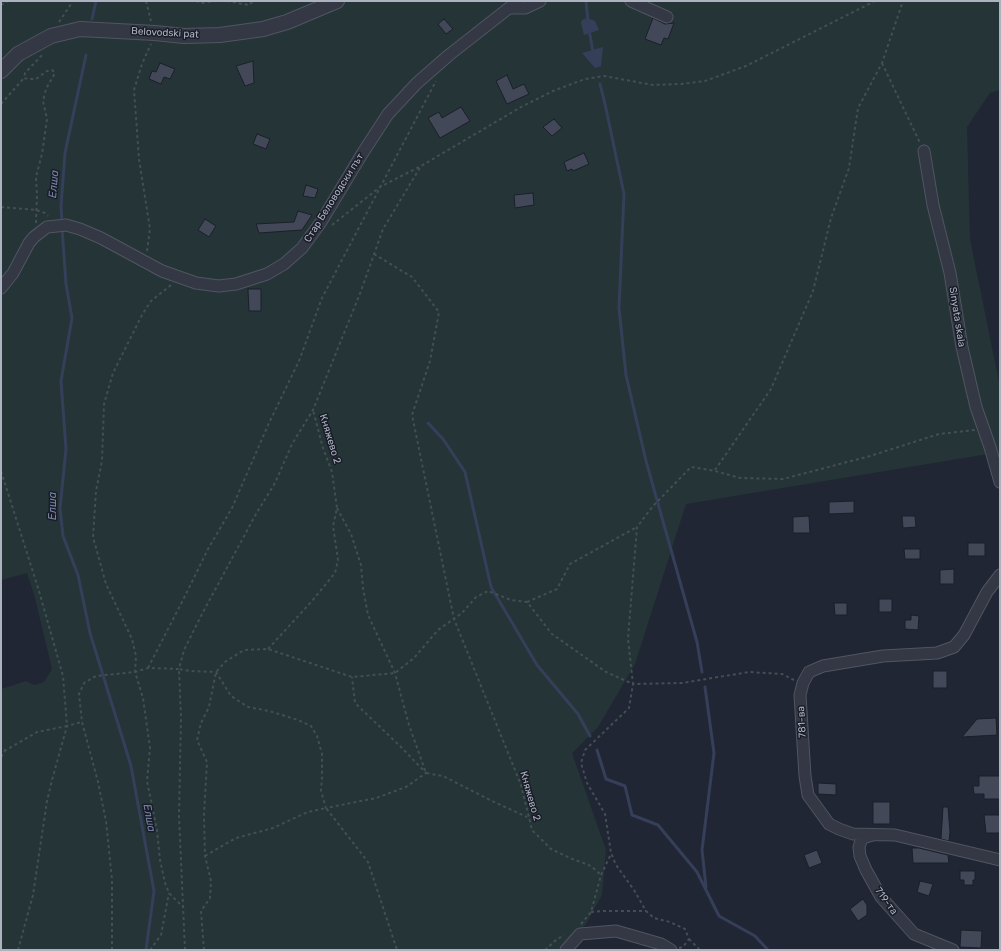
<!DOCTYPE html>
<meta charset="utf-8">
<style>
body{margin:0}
#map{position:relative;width:1001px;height:951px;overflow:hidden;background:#202633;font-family:Rubik,sans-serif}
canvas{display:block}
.frame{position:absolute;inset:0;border:2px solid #adb2c1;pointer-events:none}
</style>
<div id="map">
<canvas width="1001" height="951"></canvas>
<div class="frame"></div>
</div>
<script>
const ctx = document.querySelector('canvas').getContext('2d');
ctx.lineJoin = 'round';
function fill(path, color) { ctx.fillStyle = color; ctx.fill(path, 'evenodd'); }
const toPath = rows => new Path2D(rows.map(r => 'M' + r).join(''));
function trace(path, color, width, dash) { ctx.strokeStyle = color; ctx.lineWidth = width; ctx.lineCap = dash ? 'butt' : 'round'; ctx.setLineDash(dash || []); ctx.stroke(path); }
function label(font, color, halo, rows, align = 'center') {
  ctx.font = font + ' Rubik,sans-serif'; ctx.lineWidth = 3; ctx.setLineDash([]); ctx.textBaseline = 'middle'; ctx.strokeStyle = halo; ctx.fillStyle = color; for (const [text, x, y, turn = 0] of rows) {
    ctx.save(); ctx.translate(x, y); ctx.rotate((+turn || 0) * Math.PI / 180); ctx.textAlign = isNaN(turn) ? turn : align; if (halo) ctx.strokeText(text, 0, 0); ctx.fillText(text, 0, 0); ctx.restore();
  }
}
fill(toPath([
 [1,1,1000,1,1000,90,990,93,967,127,970,239,1000,387,1000,452,686,504,635,664,598,727,572,753,606,850,602,895,586,924,561,950,1,950,1,689,26,681,34,685,44,682,52,669,35,598,27,573,1,580]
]), '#253437');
fill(toPath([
 [587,18,595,21,599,30,584,35,581,23,582,20],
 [603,47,601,66,595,68,582,53]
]), '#353f59');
trace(toPath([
 [586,1,588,21],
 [92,19,96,1],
 [589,29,593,53],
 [600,84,605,104,624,194,619,308,626,375,646,461,697,642,702,672],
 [62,222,61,206,65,153,86,55],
 [62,228,66,284,72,318,61,381,66,449,60,508,63,536,78,575,90,633,131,766,154,891,146,950],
 [428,423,443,439,465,472,491,587,537,665,578,714,590,736],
 [705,687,714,753,702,850,706,887],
 [597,750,606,779,625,786,632,815,658,825,697,872,719,916,755,936,768,950]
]), '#353f59', 3);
const building = toPath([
 [653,18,665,24,674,23,668,39,664,38,661,45,645,39,653,18],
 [444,19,453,29,446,34,438,24,444,19],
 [253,61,254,83,245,86,236,66,253,61],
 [160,63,175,69,170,79,164,77,161,84,149,79,152,71,156,72,160,63],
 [507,75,513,89,524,84,529,94,507,104,496,81,507,75],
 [461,107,470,121,440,138,428,118,439,112,442,118,461,107],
 [554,119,562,128,552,136,543,127,554,119],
 [257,134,270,139,266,149,253,144,257,134],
 [584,153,589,164,573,171,572,169,567,171,564,162,584,153],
 [306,185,318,189,315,198,303,196,306,185],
 [533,193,534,205,515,208,514,195,533,193],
 [298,211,312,215,302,230,259,233,256,224,294,222,298,211],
 [205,219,216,226,209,237,198,230,205,219],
 [248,289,261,289,261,311,249,311,248,289],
 [854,501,854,513,829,514,829,502,854,501],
 [809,516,810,533,793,533,793,517,809,516],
 [902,516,915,516,916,527,903,528,902,516],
 [968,543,985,543,985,556,968,556,968,543],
 [904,549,920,549,920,559,905,559,904,549],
 [954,569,954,584,940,584,940,570,954,569],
 [879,599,892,599,892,612,879,612,879,599],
 [834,603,847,603,847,615,835,615,834,603],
 [911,615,919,616,918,630,905,629,905,620,911,620,911,615],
 [933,671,947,671,947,688,933,688,933,671],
 [996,718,997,735,962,737,977,719,996,718],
 [979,776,1000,776,1000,799,984,799,984,794,974,794,973,786,979,786,979,776],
 [818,783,836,784,836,795,818,794,818,783],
 [873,802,890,802,890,824,873,824,873,802],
 [943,807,948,807,950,832,949,841,941,839,943,807],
 [984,815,1000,815,1000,833,986,833,984,815],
 [912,848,919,848,948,855,949,863,913,863,912,848],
 [817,850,822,863,809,868,804,855,817,850],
 [960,871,975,871,975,880,973,880,973,885,964,885,964,880,960,880,960,871],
 [920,881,933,884,929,896,917,892,920,881],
 [863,899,867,905,867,915,858,921,850,909,863,899],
 [961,930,982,931,981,948,960,947,961,930]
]);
fill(building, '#424858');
trace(building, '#1b1f2a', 1);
const minor = toPath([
 [631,1,667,17],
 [509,8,525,8,540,1],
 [924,151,933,205,950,273,962,347,976,407,990,447,1000,482],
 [1,288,13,273,29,243,34,237,47,227,57,226,66,225,80,229,101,238,162,271,196,283,219,286,236,284,267,274,284,264,302,248,321,222,362,154,388,114,417,83,449,55,518,1],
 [1000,575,987,592,964,635,954,647,937,653,883,656,823,666,809,672,803,683,800,695,805,776,808,795,829,824,839,829,853,834,895,835,1000,860],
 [873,835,862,838,859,847,860,856,866,870,881,897,914,934,953,950],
 [566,950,580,934,616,931,661,944,671,950]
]);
const tertiary = toPath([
 [1,71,18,54,51,36,80,29,155,33,184,36,220,35,263,29,287,22,337,1]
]);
trace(minor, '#515562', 13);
trace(tertiary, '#515562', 16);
trace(toPath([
 [146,1,151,21],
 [196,1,201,3,215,1],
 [227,1,249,5,253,1],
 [1,5,8,1],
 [59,22,73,1],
 [882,63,920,143],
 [1,104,24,78],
 [1,207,36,210,45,213,48,216],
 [36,223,37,196,36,177,42,154,47,119,43,101,46,89,55,73,52,70,47,71,36,79,28,79,24,78,25,73,43,54],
 [332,225,380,187,421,166,521,107,553,91,585,79,604,76,653,85,681,84,705,81,746,66,875,1],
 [147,251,150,229,139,159,134,90,142,64,151,44],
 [374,254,412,277,439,312,430,361,412,415,454,619,521,785,532,830,551,849,570,858,591,866,601,875],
 [171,285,151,301,142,315,113,373,104,404,102,461,96,491,93,537,106,584,132,639,136,656,135,672,143,698,150,748,147,781,157,830,160,860,165,883,169,893,183,907],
 [715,470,771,389,813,291,831,218,849,168,858,108,882,63,903,1],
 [1,471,39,591,63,676,67,726,37,732,6,750,1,751],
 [337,508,351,534,361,565,363,588,368,615,395,673,409,725,426,773,443,776,492,801,527,817],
 [527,602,557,589,570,564,637,527],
 [268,649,312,601,335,573,338,560,333,526,337,508,332,472,323,448,313,410],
 [148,668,186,594,208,549,232,508,269,423,299,361,322,298,436,81],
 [1,757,5,751],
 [205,856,236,838,273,828,308,812,326,808,368,862,397,950],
 [591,912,602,911,646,911],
 [581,924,591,912,601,875,611,854],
 [689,939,700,950],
 [679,948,683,947,689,939,685,929,670,922,654,918,646,911,634,890,616,865,611,853,605,814,587,783,581,763,585,750,629,708,633,684,682,683,749,672,782,674,794,680],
 [18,950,33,895,47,801,52,780,67,726,82,722],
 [112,950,112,880,106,821,98,782,82,722,79,694,84,683,96,676,135,672,148,668,179,669,184,650,202,614,256,514,275,483,292,444,313,410,361,291,383,229,421,166],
 [150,950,161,935,169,893],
 [185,950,179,816,181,718,179,669,190,671,216,672,231,696,248,707,269,711,298,720,311,726,317,736,322,754,322,778,321,791,326,808,376,798,406,787,426,773,402,748,355,703,352,677],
 [204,950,201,911,210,898,211,881,205,856,204,815,207,762,197,740,201,723,209,707,216,672,225,662,244,650,268,649,352,677,395,673,414,658,438,630,462,613,476,597,488,591,511,600,527,602,552,634,606,672,633,684,628,639,637,527,653,506,691,467,715,471,740,478,783,479,870,456,939,434,975,430],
 [545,950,556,940,564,935]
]), '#424f54', 2, [3, 3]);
trace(minor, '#333844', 11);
trace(tertiary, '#333844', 14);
label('10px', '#adb2c1', '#191d28', [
 ["Belovodski pat",165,33,3],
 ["Стар Беловодски път",334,198,-58],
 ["Sinyata skala",957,317,81],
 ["Княжево 2",330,439,73],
 ["781-ва",802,722,-93],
 ["Княжево 2",530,796,74],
 ["719-та",886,901,54]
]);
label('italic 11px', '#7886a8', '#191d28', [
 ["Елша",54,184,-85],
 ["Елша",53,506,-90],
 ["Елша",149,818,80]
]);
</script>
